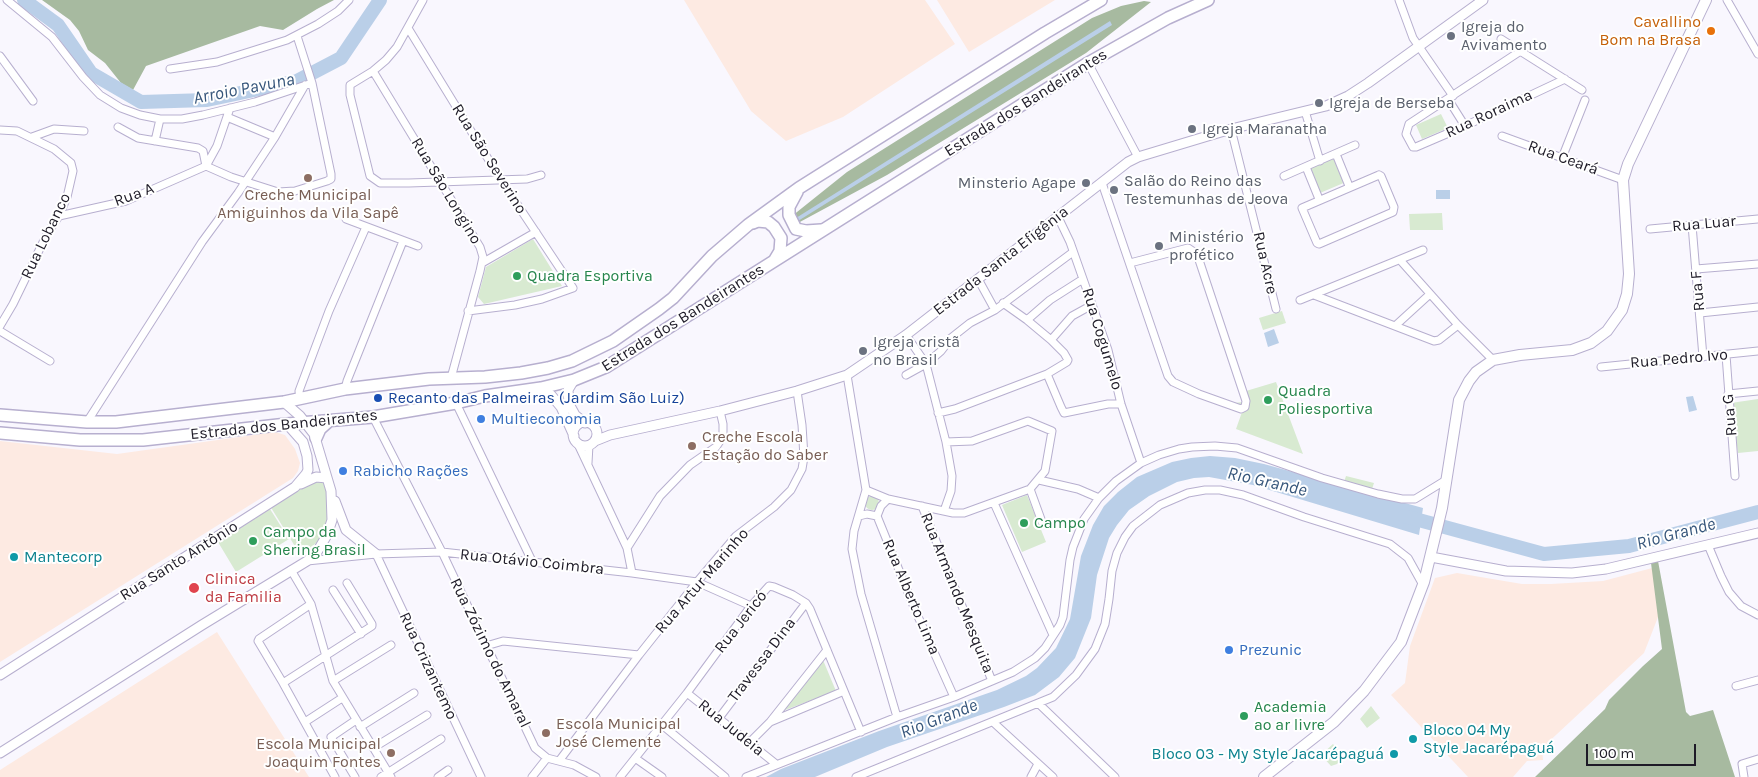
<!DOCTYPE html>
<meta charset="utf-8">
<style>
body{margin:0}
#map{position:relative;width:1758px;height:777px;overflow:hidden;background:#f9f7fe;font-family:Karla,sans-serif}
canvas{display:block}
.scale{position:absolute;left:1586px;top:744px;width:110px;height:22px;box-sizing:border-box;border:2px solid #1e1b27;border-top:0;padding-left:6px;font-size:15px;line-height:18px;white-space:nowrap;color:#1e1b27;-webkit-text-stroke:4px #fff;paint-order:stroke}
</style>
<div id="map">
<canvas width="1758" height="777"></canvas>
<div class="scale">100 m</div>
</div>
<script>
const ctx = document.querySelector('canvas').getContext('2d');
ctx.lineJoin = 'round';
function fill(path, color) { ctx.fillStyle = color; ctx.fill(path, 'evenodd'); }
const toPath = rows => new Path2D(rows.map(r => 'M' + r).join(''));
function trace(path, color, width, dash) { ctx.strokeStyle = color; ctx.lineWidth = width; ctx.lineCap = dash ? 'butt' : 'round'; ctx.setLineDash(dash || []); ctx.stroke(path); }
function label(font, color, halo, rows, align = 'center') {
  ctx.font = font + ' Karla,sans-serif'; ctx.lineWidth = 4; ctx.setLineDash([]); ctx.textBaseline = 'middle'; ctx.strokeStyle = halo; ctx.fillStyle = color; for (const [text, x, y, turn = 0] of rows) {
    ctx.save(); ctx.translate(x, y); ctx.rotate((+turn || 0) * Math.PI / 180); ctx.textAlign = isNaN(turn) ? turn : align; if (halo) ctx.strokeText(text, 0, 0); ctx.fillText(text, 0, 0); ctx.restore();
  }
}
fill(toPath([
 [684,0,925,0,955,44,843,117,786,141,751,111],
 [937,0,1055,0,969,52],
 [275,432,285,435,295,449,300,463,298,471,293,478,0,662,0,441,117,454],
 [1656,567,1660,612,1644,653,1542,748,1543,760,1527,761,1513,777,1468,777,1391,695,1405,683,1410,646,1435,578,1457,573,1522,584,1551,584,1603,581],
 [217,632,309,777,0,777,0,770]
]), '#fdeae2');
fill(toPath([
 [1441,114,1448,128,1422,139,1416,125],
 [1333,151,1346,182,1320,193,1306,162],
 [1442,213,1443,230,1410,230,1409,214],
 [533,239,562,286,484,304,478,297,486,267],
 [1282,311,1286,323,1263,330,1259,318],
 [1276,382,1303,454,1236,429,1242,412,1233,403,1244,402,1246,391],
 [1758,399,1758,451,1738,453,1731,403],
 [1346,476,1374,483,1372,489,1344,482],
 [311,481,326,481,328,493,328,522,323,537,301,556,270,506],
 [1027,495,1046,542,1022,552,1002,505],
 '865 503a7 7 0 1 1 14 0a7 7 0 1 1-14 0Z',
 [270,509,289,539,236,572,218,542],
 [823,660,836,691,777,713],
 [1371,706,1380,718,1367,728,1360,719],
 [1333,744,1343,757,1337,764,1331,766,1321,755]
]), '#d8ead1');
fill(toPath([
 [42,0,334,0,317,9,283,30,260,26,146,66,133,90,121,83,105,63,88,50,79,31,70,20],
 [1144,1,1151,2,1086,53,887,175,798,223,792,216,847,172,1092,18,1121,6],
 [1658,561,1686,712,1690,716,1713,710,1735,777,1535,777,1605,709,1609,700,1643,666,1662,649,1651,563]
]), '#a7baa0');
fill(toPath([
 [1110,21,1112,25,798,221,796,218],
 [1436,190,1450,190,1450,199,1436,199],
 [1274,329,1279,343,1268,347,1264,333],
 [1693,396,1697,410,1689,412,1686,397],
 [1210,456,1235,458,1264,464,1423,508,1419,535,1253,485,1209,477,1194,478,1177,482,1149,496,1129,510,1117,525,1109,538,1097,575,1091,618,1075,658,1059,677,1035,695,1004,707,887,747,815,777,766,777,781,769,879,731,997,690,1026,676,1037,668,1056,648,1070,619,1081,556,1093,525,1104,506,1118,492,1137,477,1172,462,1191,458]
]), '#bacfe8');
trace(toPath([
 [24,0,58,25,91,73,141,102,207,100,297,81,341,58,380,0],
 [1404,516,1544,554,1629,546,1758,512]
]), '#bacfe8', 14);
const minor = toPath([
 [7,0,52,37,83,77,100,95,121,108,140,115,160,119,182,119,203,115,255,102,312,83],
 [423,0,397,47,386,60,373,71,350,85,350,95,370,176,380,183,409,183,527,179,541,175],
 [1399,0,1413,38,1453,96],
 [1727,0,1758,54],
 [408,28,501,180,573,288,542,299,515,305,468,311],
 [1501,39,1582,90],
 [1519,52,1409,124,1406,134,1413,147,1416,147,1465,126,1565,79],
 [0,56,33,101],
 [1088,63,1138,157],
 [170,69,217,62,287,40,318,24,338,11,349,0],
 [373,71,480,247,483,257,480,271,451,378],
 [1448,99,1465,126],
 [1305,111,1320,161],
 [227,117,275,137],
 [118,127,138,138,198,148,203,151,206,166],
 [1231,129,1276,309],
 [0,130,17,131,54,149,71,163,73,171,67,197,59,216,47,234,13,304,0,326],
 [1502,136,1623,180],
 [32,137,54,129,84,131],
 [155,141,160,119],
 [1336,154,1349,186],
 [1562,158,1585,100],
 [206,166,231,177,278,192,295,191,327,181,331,179,331,174,312,83,297,36],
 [206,166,217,146,230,108],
 [1306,167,1319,199],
 [1379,175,1381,176,1394,207,1393,212,1319,244,1317,243,1302,208,1379,175],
 [1284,176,1355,145],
 [1102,183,1168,376,1173,382,1199,394,1241,409,1245,407,1246,401,1197,254,1188,248,1130,263],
 [59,216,126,201,206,166],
 [1058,217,1070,242,1108,350,1121,404,1141,463],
 [346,219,418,246],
 [1692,225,1703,357],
 [1650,229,1758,219],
 [1400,260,1458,325,1493,360],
 [482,263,536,232],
 [1696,269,1758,264],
 [978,279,995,310],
 [1314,295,1434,341,1439,340,1458,325],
 [1300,300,1423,250],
 [1700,313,1758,307],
 [1027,320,1050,300,1083,279],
 [1395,326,1430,294],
 [0,331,50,361],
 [906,335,926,364,946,442,952,476,951,491,944,511],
 [1051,340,1072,316,1092,305],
 [1726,355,1735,476],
 [1601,367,1758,351],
 [1047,374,1061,407,1064,413,1108,404,1121,404],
 [847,375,866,490,854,531,852,549,861,594,897,717],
 [906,375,926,364,941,351,951,338,970,323,995,310,1073,252],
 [345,389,347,381,403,241],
 [1728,394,1758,391],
 [300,399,299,391,329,311,366,227],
 [456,403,532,561],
 [938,413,955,409,1047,374,1067,362,1068,360,1064,353,1051,340,1027,320,1003,303],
 [373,417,442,552,535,748,547,758,574,765,596,777],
 [87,422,202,242,238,193,275,137,305,85],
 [577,442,627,548,632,573],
 [588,463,589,445],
 [1039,480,1078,489,1099,498],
 [1030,489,1042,522],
 [866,490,888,499,953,513,964,513,1030,489,1045,471,1052,431,1028,421,972,441,946,442],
 [888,499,881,506,877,516,916,612,954,697],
 [994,503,1053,635],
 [922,506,992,681],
 [859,516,867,514,877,516],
 [1708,545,1721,576,1729,592,1741,606,1758,615],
 [627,548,660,496,690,465,716,447,720,441,723,434,723,424,720,411],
 [376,554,481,777],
 [307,561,376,554,442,552,632,573,697,582,751,606],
 [291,570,311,604,333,681,391,777],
 [333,590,361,634],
 [311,604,259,639,258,641,283,683,335,777],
 [486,646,503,641,639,655],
 [333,681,391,645],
 [283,683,372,626,372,624,347,583],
 [1736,686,1758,680],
 [687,693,776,764],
 [1039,704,1115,777],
 [719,718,806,603],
 [305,722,342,698],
 [770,722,844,691],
 [994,723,1053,777],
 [661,724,725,777],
 [360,727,414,693],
 [750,742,770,722,827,650],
 [373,748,427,715],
 [635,758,662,777],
 [559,761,639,655,697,582,736,536,774,507,791,490,802,469,804,457,802,425,797,391],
 [355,777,331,737,356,720],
 [381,777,441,739],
 [438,777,448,770],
 [532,777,547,758],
 [620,777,687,693,751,606,769,586,774,587,793,595,806,603,810,609,861,732],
 [746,777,897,717,954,697,1013,672,1035,658,1045,648,1060,625,1063,617,1070,560,1073,547,1084,519,1099,498,1116,481,1141,463,1159,455,1179,449,1192,447,1215,446,1237,448,1322,478,1378,494,1402,499,1415,499,1420,496,1446,480],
 [856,777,1053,697,1076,675,1095,649,1105,624,1109,599,1112,571,1117,553,1125,537,1133,526,1160,505,1188,493,1205,490,1220,490,1243,495,1304,517,1390,544,1408,558,1423,585],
 [1031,777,1038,764],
 [1744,777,1742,764,1758,759]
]);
const tertiary = toPath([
 [574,380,568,390,569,404,575,415,585,423],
 [541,388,551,395,561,407,574,436],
 '573 434a12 12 0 1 1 24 0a12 12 0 1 1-24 0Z',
 [595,441,610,435,720,411,797,391,847,375,906,335,1128,162,1138,157,1231,129,1326,106,1348,96,1368,83,1483,0],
 [301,484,316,477,327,478],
 [335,501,346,530,376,554],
 [1431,557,1506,571,1572,573,1606,569,1758,533],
 [0,675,295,487,306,474,308,470,307,456,303,442,287,424],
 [0,753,202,625,307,561,317,552,327,535,332,520,331,491,314,434,300,416,284,402]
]);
const secondary = toPath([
 [1264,777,1334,722,1364,691,1401,642,1424,582,1442,508,1459,400,1469,381,1476,372,1493,360,1520,355,1572,350,1591,343,1607,331,1622,310,1627,294,1629,274,1623,180,1628,164,1706,0]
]);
const primary = toPath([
 [797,192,789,207,789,215,796,229,806,231,821,230],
 [753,223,758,221,768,222,774,227,781,238,780,251,774,261],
 [0,415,87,422,116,422,284,402,345,389,429,379,485,377,521,373,548,368,572,361,613,341,659,309,673,298,712,256,748,225,799,188,1045,33,1101,0],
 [0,433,80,440,143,440,287,424,373,417,456,403,485,396,541,388,574,380,606,367,1088,63,1168,18,1208,0],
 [316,438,320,429,329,421]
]);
trace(minor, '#b7afcf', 9);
trace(tertiary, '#b7afcf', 11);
trace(secondary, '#b7afcf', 12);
trace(primary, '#b7afcf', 14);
trace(minor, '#fff', 7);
trace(tertiary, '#fff', 9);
trace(secondary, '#fff', 10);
trace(primary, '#fff', 11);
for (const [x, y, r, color] of [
 [1711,31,5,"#e8710a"],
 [1451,36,5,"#6b7280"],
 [1319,103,5,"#6b7280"],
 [1192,129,5,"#6b7280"],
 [308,178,5,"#8d6e63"],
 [1086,183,5,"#6b7280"],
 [1114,190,5,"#6b7280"],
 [1159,246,5,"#6b7280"],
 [517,276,5,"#2e9e5b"],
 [863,351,5,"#6b7280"],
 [378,398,5,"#1a4fb4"],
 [1268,400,5,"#2e9e5b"],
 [481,419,5,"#3f7fe0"],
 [692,446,5,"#8d6e63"],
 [343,471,5,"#3f7fe0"],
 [1024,523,5,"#2e9e5b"],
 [253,541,5,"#2e9e5b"],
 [14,557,5,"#0f9aa8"],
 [194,588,6,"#e0444e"],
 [1229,650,5,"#3f7fe0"],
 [1244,716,5,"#2e9e5b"],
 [546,733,5,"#8d6e63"],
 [1413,739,5,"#0f9aa8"],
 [391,753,5,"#8d6e63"],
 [1394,754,5,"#0f9aa8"]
]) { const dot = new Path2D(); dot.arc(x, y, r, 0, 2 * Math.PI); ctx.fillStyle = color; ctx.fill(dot); trace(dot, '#fff', 2); }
label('16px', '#c56008', '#fff', [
 ["Cavallino",1701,22],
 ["Bom na Brasa",1701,40]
], 'right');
label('16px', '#5b616d', '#fff', [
 ["Igreja do",1461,27],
 ["Avivamento",1461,45],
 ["Igreja de Berseba",1329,103],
 ["Igreja Maranatha",1202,129],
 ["Salão do Reino das",1124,181],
 ["Testemunhas de Jeova",1124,199],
 ["Minsterio Agape",1076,183,"right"],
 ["Ministério",1169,237],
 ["profético",1169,255],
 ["Igreja cristã",873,342],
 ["no Brasil",873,360]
], 'left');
label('16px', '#1e1b27', '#fff', [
 ["Estrada dos Bandeirantes",1026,103,-32],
 ["Rua Roraima",1489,114,-25],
 ["Rua Ceará",1563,158,20],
 ["Rua São Severino",489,159,58],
 ["Rua São Longino",446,191,59],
 ["Rua A",134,195,-20],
 ["Rua Luar",1704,224,-5],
 ["Rua Lobanco",46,236,-64],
 ["Estrada Santa Efigênia",1001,261,-38],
 ["Rua Acre",1265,263,77],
 ["Rua F",1698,291,-95],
 ["Estrada dos Bandeirantes",683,318,-32],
 ["Rua Cogumelo",1102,339,73],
 ["Rua Pedro Ivo",1679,359,-5],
 ["Rua G",1730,415,-95],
 ["Estrada dos Bandeirantes",284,425,-6],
 ["Rua Santo Antônio",179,561,-32],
 ["Rua Otávio Coimbra",532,562,6],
 ["Rua Artur Marinho",702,581,-49],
 ["Rua Armando Mesquita",957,593,68],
 ["Rua Alberto Lima",911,597,67],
 ["Rua Jericó",741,622,-52],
 ["Rua Zózimo do Amaral",490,653,64],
 ["Travessa Dina",762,660,-53],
 ["Rua Crizantemo",428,666,65],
 ["Rua Judeia",731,728,39]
]);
label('16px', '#785e54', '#fff', [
 ["Creche Municipal",308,195,"center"],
 ["Amiguinhos da Vila Sapê",308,213,"center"],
 ["Creche Escola",702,437],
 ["Estação do Saber",702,455],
 ["Escola Municipal",556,724],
 ["José Clemente",556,742],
 ["Escola Municipal",381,744,"right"],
 ["Joaquim Fontes",381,762,"right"]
], 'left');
label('16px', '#27864d', '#fff', [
 ["Quadra Esportiva",527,276],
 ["Quadra",1278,391],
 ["Poliesportiva",1278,409],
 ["Campo",1034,523],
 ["Campo da",263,532],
 ["Shering Brasil",263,550],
 ["Academia",1254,707],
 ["ao ar livre",1254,725]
], 'left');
label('16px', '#164399', '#fff', [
 ["Recanto das Palmeiras (Jardim São Luiz)",388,398]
], 'left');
label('16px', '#366cbe', '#fff', [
 ["Multieconomia",491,419],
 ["Rabicho Rações",353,471],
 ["Prezunic",1239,650]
], 'left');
label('16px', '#0d838f', '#fff', [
 ["Mantecorp",24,557],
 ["Bloco 04 My",1423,730],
 ["Style Jacarépaguá",1423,748],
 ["Bloco 03 - My Style Jacarépaguá",1384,754,"right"]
], 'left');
label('16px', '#be3a42', '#fff', [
 ["Clinica",205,579],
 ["da Familia",205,597]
], 'left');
label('italic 18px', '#36567b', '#fff', [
 ["Arroio Pavuna",244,89,-11],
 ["Rio Grande",1267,482,13],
 ["Rio Grande",1676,534,-15],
 ["Rio Grande",939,719,-21]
]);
</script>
